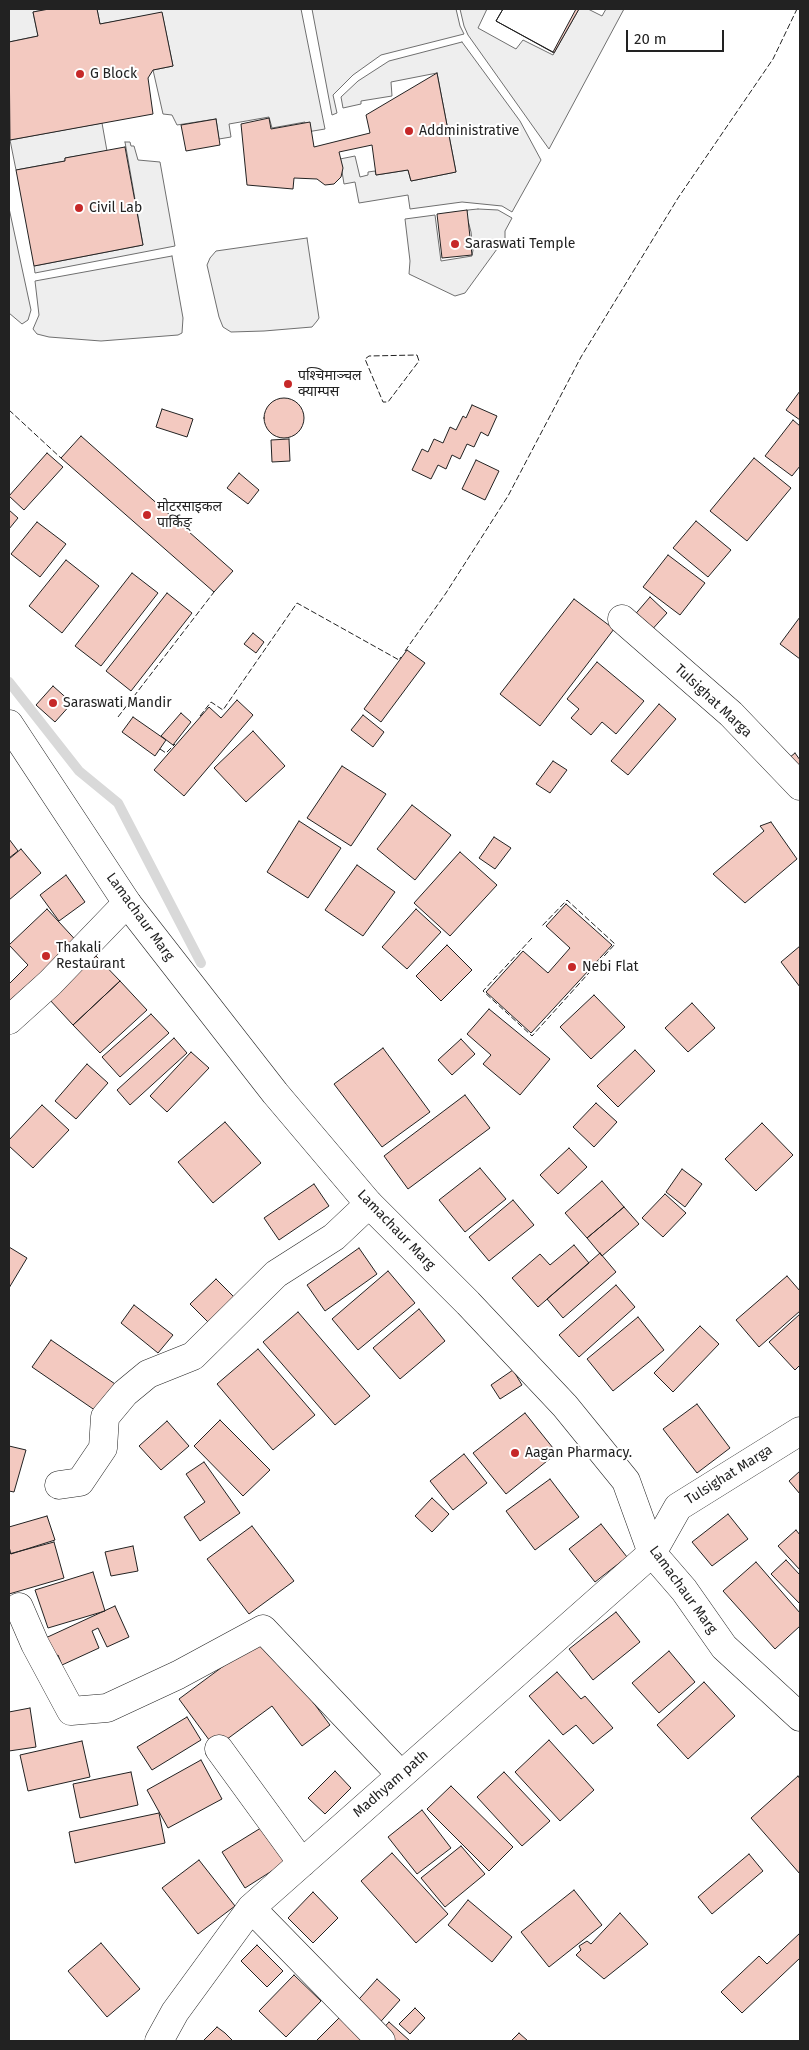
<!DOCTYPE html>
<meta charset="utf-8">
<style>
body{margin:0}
#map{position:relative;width:809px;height:2050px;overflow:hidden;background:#fff;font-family:"Fira Sans",sans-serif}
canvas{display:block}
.frame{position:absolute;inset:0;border:10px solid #222;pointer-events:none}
.scale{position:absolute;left:626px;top:30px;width:98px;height:22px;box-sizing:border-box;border:2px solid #222;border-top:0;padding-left:6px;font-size:15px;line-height:18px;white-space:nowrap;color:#222;-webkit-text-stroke:4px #fff;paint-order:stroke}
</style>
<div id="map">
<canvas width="809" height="2050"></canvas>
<div class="frame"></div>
<div class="scale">20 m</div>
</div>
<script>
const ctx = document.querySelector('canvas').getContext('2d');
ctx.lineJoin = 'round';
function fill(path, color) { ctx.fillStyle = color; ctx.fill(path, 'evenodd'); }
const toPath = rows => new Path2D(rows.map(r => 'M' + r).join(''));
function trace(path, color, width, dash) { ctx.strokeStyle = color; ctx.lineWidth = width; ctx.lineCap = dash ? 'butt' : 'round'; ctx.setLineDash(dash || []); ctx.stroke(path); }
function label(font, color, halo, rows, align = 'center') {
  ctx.font = font + ' "Fira Sans","Noto Sans Devanagari",sans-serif'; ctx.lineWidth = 4; ctx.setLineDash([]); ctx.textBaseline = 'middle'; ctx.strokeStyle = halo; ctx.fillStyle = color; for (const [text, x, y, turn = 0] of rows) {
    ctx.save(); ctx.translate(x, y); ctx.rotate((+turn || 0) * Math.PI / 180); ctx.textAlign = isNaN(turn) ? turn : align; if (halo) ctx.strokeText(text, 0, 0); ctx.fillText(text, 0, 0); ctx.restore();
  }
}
const green = toPath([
 [9,9,49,9,33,12,38,36,9,42,9,9],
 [97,9,301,9,325,129,307,132,305,122,272,128,269,117,229,124,231,137,219,139,216,119,177,125,172,115,163,114,153,70,173,66,162,13,100,24,97,9],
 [312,9,456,9,460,26,464,34,381,55,353,75,333,95,337,113,332,115,312,9],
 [460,9,487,9,478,28,516,49,523,40,553,55,579,9,588,9,602,16,606,9,624,9,549,149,468,35,464,26,460,9],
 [462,42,520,121,541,160,512,212,502,206,462,202,410,209,408,195,359,203,355,182,344,184,340,159,355,156,360,177,368,175,368,172,375,171,376,175,408,170,411,181,456,172,437,73,391,82,392,96,361,101,361,104,343,108,341,97,358,81,389,61,462,42],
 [102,123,107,151,65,158,65,161,16,170,10,140,102,123],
 [125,142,130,142,131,146,134,146,138,160,160,162,175,246,35,273,34,266,143,245,125,142],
 [9,208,31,310,28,320,22,324,9,313,9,208],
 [478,209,498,210,512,218,505,231,505,238,465,293,455,296,409,274,410,261,405,219,435,215,441,261,472,256,473,250,471,232,466,213,468,210,478,209],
 [307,238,319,318,317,321,312,327,264,331,231,332,223,327,219,317,207,265,210,258,216,251,307,238],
 [172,256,183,318,182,333,178,335,101,341,49,337,37,334,33,329,39,315,35,281,172,256]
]);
fill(green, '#eee');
trace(green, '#6f6f6f', 1);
trace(toPath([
 [9,682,79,771,118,803,201,963]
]), '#d9d9d9', 10);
const building = toPath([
 [49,9,97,9,100,24,162,12,173,66,153,70,148,78,153,114,10,140,9,42,38,36,33,12,49,9],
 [503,9,576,9,553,52,496,21,503,9],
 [503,9,579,9,554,53,496,21,503,9],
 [437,73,456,172,411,181,408,170,376,175,372,145,339,152,343,168,341,177,334,184,325,185,317,179,294,178,293,189,247,185,241,124,269,118,271,129,310,122,314,147,370,133,366,115,437,73],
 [216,119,220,145,186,151,181,125,216,119],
 [125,147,143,245,34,266,16,170,65,161,65,158,125,147],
 [467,210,472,255,442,258,437,214,467,210],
 [800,391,800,420,786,410,800,391],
 '264 418a20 20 0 1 1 40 0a20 20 0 1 1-40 0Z',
 [472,405,497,416,488,436,481,432,474,447,467,444,460,459,452,455,446,469,438,465,431,479,412,470,422,449,428,452,434,439,443,443,450,427,456,430,463,416,466,418,472,405],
 [162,409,193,419,187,437,156,427,162,409],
 [793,420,800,426,800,466,792,476,765,456,793,420],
 [81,436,233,571,214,592,61,458,81,436],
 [289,439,290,461,272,462,271,440,289,439],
 [47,453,63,467,24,510,9,496,47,453],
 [754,458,791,488,747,541,710,511,754,458],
 [476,460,499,471,485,500,462,489,476,460],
 [239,473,259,490,248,504,227,488,239,473],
 [9,510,18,518,9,529,9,510],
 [696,521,731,550,708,577,673,548,696,521],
 [37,522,66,544,40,577,11,554,37,522],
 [668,555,705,583,680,615,643,587,668,555],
 [66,560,99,586,62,633,29,606,66,560],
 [132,573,158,593,101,666,75,646,132,573],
 [167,593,192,613,131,691,106,671,167,593],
 [650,597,667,613,649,633,632,618,650,597],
 [574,599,614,629,540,726,500,694,574,599],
 [800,617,800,659,780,644,800,617],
 [253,633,264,642,256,653,244,644,253,633],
 [407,650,425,663,381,722,364,709,407,650],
 [597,662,644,701,616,734,602,722,591,735,571,718,579,709,567,699,597,662],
 [53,686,72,703,55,722,36,705,53,686],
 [237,700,253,715,184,796,154,770,209,707,221,718,237,700],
 [659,704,676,719,628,775,611,761,659,704],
 [181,713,191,722,173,745,161,736,181,713],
 [363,715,384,732,373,747,351,730,363,715],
 [133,717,166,740,155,756,122,732,133,717],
 [253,731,285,766,246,802,214,768,253,731],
 [795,753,800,760,800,783,783,763,795,753],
 [553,761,567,770,550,793,536,784,553,761],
 [342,766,386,794,351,846,307,818,342,766],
 [412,805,451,835,415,880,377,849,412,805],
 [299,821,341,848,308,898,267,872,299,821],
 [771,822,797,859,745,903,713,874,764,831,760,826,771,822],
 [494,837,511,848,495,869,479,858,494,837],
 [9,839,18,851,9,858,9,839],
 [21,849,41,873,9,900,9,859,21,849],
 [460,852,497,885,450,936,414,903,460,852],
 [357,865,395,892,363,936,325,910,357,865],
 [66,875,85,902,59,921,40,895,66,875],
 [566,904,612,945,531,1033,486,992,523,951,548,973,570,948,546,926,566,904],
 [47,909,82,947,9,1016,9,984,28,965,9,945,47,909],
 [416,909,441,932,407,969,382,947,416,909],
 [447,945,472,970,441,1001,416,976,447,945],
 [800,946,800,987,781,962,800,946],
 [96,956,120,981,73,1025,49,999,96,956],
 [120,981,147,1010,100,1053,73,1025,120,981],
 [594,995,625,1027,591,1059,560,1027,594,995],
 [692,1003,715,1028,688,1052,665,1028,692,1003],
 [489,1009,550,1059,520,1095,483,1064,491,1055,467,1034,489,1009],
 [151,1014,169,1033,120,1077,102,1057,151,1014],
 [174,1038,187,1053,130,1105,117,1090,174,1038],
 [461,1039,475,1054,452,1075,438,1060,461,1039],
 [383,1048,430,1112,382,1147,334,1084,383,1048],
 [635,1050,655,1071,618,1107,597,1086,635,1050],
 [191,1052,209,1068,167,1112,150,1096,191,1052],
 [87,1064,108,1083,76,1119,55,1101,87,1064],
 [465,1095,490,1128,408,1189,384,1156,465,1095],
 [596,1103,617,1122,594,1147,573,1127,596,1103],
 [42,1105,69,1130,33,1168,9,1146,9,1140,42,1105],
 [225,1122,261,1163,213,1203,178,1162,225,1122],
 [762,1123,793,1155,756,1191,725,1159,762,1123],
 [569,1148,587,1167,558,1194,540,1175,569,1148],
 [480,1168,506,1199,465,1232,439,1200,480,1168],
 [682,1169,702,1184,685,1207,666,1192,682,1169],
 [602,1181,624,1207,587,1238,565,1213,602,1181],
 [314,1184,329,1206,279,1240,264,1218,314,1184],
 [665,1194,686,1213,663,1237,642,1218,665,1194],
 [513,1200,534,1225,489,1261,469,1237,513,1200],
 [624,1207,639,1224,602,1256,587,1238,624,1207],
 [574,1245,589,1263,538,1307,512,1278,540,1254,550,1265,574,1245],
 [9,1247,27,1258,9,1288,9,1247],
 [359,1248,377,1274,325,1311,307,1285,359,1248],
 [600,1253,616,1272,563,1318,547,1299,600,1253],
 [388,1271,415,1303,358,1350,332,1319,388,1271],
 [787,1276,800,1291,800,1311,759,1347,736,1320,787,1276],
 [216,1279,240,1303,214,1328,190,1304,216,1279],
 [616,1285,635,1307,579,1357,559,1335,616,1285],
 [134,1305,173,1335,158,1353,121,1323,134,1305],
 [419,1309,445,1341,400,1379,373,1348,419,1309],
 [298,1312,370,1396,335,1425,263,1342,298,1312],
 [800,1314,800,1365,795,1370,769,1342,800,1314],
 [638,1317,664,1350,613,1391,587,1359,638,1317],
 [700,1326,719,1344,673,1392,654,1373,700,1326],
 [51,1340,118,1386,99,1413,32,1367,51,1340],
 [258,1349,315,1415,273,1450,217,1384,258,1349],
 [513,1370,522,1385,500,1399,491,1385,513,1370],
 [697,1404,730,1448,697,1473,663,1429,697,1404],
 [525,1413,557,1453,506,1494,473,1453,525,1413],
 [220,1420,270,1470,243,1496,194,1446,220,1420],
 [167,1421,189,1446,161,1470,139,1446,167,1421],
 [9,1446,26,1450,14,1492,9,1491,9,1446],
 [464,1454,487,1483,453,1510,430,1481,464,1454],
 [204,1462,240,1513,200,1541,184,1517,205,1502,186,1474,204,1462],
 [800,1471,800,1494,789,1481,800,1471],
 [550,1479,579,1517,535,1550,506,1511,550,1479],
 [432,1498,449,1514,432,1532,415,1516,432,1498],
 [728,1514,748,1539,712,1566,692,1542,728,1514],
 [47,1516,55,1540,11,1554,9,1547,9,1527,47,1516],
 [601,1524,627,1557,595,1582,569,1549,601,1524],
 [252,1526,294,1581,249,1614,207,1559,252,1526],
 [796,1530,800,1535,800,1570,778,1546,796,1530],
 [54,1542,64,1578,9,1594,9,1554,54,1542],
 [133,1546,138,1571,111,1576,105,1552,133,1546],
 [786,1560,800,1575,800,1604,771,1574,786,1560],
 [756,1562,800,1613,800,1626,775,1649,723,1591,756,1562],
 [93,1572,105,1611,48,1628,35,1590,93,1572],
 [115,1606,129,1637,107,1647,98,1628,92,1631,99,1648,62,1665,58,1655,47,1660,39,1641,115,1606],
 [616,1612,640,1642,593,1680,569,1649,616,1612],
 [264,1636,330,1725,302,1746,272,1706,215,1748,179,1699,264,1636],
 [669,1651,695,1682,659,1713,632,1683,669,1651],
 [557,1672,581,1699,585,1696,613,1728,593,1744,576,1725,563,1735,529,1696,557,1672],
 [704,1682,735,1716,688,1759,657,1725,704,1682],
 [30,1708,36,1747,9,1751,9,1712,30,1708],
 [187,1717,201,1740,152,1770,137,1747,187,1717],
 [549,1740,594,1790,560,1821,515,1772,549,1740],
 [82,1741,90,1777,28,1791,20,1755,82,1741],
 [201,1760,222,1799,168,1828,147,1790,201,1760],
 [335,1771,351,1788,325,1814,308,1798,335,1771],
 [131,1772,138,1805,80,1818,73,1784,131,1772],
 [504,1772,550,1821,522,1846,477,1797,504,1772],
 [798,1776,800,1779,800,1874,751,1818,798,1776],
 [451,1786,513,1847,489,1871,427,1809,451,1786],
 [422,1810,451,1848,417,1874,388,1837,422,1810],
 [159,1813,165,1843,75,1863,69,1832,159,1813],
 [264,1826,286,1862,245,1888,222,1852,264,1826],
 [461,1846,485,1874,445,1907,421,1878,461,1846],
 [392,1853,448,1914,416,1943,361,1881,392,1853],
 [749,1854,763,1871,712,1914,698,1897,749,1854],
 [199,1860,235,1906,198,1934,162,1888,199,1860],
 [574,1890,602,1925,549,1967,521,1932,574,1890],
 [313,1892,338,1918,313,1943,288,1918,313,1892],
 [468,1900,512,1937,492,1962,448,1925,468,1900],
 [620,1913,648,1944,604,1979,576,1955,581,1950,579,1946,587,1941,591,1944,620,1913],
 [800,1933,800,1958,742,2013,721,1992,759,1956,767,1964,800,1933],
 [101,1943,140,1989,107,2017,68,1971,101,1943],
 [257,1945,283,1971,267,1987,241,1961,257,1945],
 [294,1975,321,2001,286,2037,259,2011,294,1975],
 [377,1979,400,2000,375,2028,352,2007,377,1979],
 [415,2008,425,2018,410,2034,399,2024,415,2008],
 [343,2014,371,2041,316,2041,343,2014],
 [389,2022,410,2041,388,2041,379,2033,389,2022],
 [217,2027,225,2033,233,2041,203,2041,217,2027],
 [519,2033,528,2041,511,2041,519,2033]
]);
fill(building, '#f3c9c0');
trace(building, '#222', 1);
const street = toPath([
 [622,619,731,714,800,786],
 [9,1020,50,983,127,903],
 [59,1485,80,1482,103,1448,105,1417,125,1393,148,1374,193,1356,276,1274,334,1237,369,1204],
 [19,1607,35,1644,71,1711,107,1708,178,1675,263,1629,401,1775],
 [219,1749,302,1863],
 [251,1908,381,2041],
 [159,2041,175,2012,251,1908,652,1553,678,1507,800,1431]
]);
const primary = toPath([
 [9,724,127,903,275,1093,369,1204,468,1303,565,1406,626,1481,652,1553,684,1590,724,1647,800,1717]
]);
trace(street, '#222', 29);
trace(primary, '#222', 29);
trace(street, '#fff', 28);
trace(primary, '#fff', 28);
trace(toPath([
 [417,355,419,361,388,402,383,402,365,359,369,356,417,355],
 [9,410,62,459],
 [405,651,446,593,508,496,581,357,678,198,773,59,797,9],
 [200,716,211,702,223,710,297,603,399,660,401,657],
 [118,717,214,592,211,590],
 [160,749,166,753,175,744],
 [532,938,483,991,532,1036,615,944,567,900,541,927]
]), '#222', 1, [6, 2.5]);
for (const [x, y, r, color] of [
 [80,74,5,"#c62828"],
 [409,131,5,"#c62828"],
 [79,208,5,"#c62828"],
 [455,244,5,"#c62828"],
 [288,384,5,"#c62828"],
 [147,515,5,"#c62828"],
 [53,703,5,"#c62828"],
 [46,956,5,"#c62828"],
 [572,967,5,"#c62828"],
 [515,1453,5,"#c62828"]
]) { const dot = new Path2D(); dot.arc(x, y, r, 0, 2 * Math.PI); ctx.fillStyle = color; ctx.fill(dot); trace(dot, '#fff', 2); }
label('14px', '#222', '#fff', [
 ["G Block",90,74],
 ["Addministrative",419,131],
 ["Civil Lab",89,208],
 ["Saraswati Temple",465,244],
 ["पश्‍चिमाञ्‍चल",298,376],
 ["क्याम्पस",298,392],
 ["मोटरसाइकल",157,507],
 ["पार्किङ्",157,523],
 ["Saraswati Mandir",63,703],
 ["Thakali",56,948],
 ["Restaurant",56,964],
 ["Nebi Flat",582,967],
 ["Aagan Pharmacy.",525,1453]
], 'left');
label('14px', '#222', '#fff', [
 ["Tulsighat Marga",713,701,43],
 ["Lamachaur Marg",140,917,54],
 ["Lamachaur Marg",396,1230,46],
 ["Tulsighat Marga",729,1475,-32],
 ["Lamachaur Marg",683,1590,54],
 ["Madhyam path",391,1784,-41]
]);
</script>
